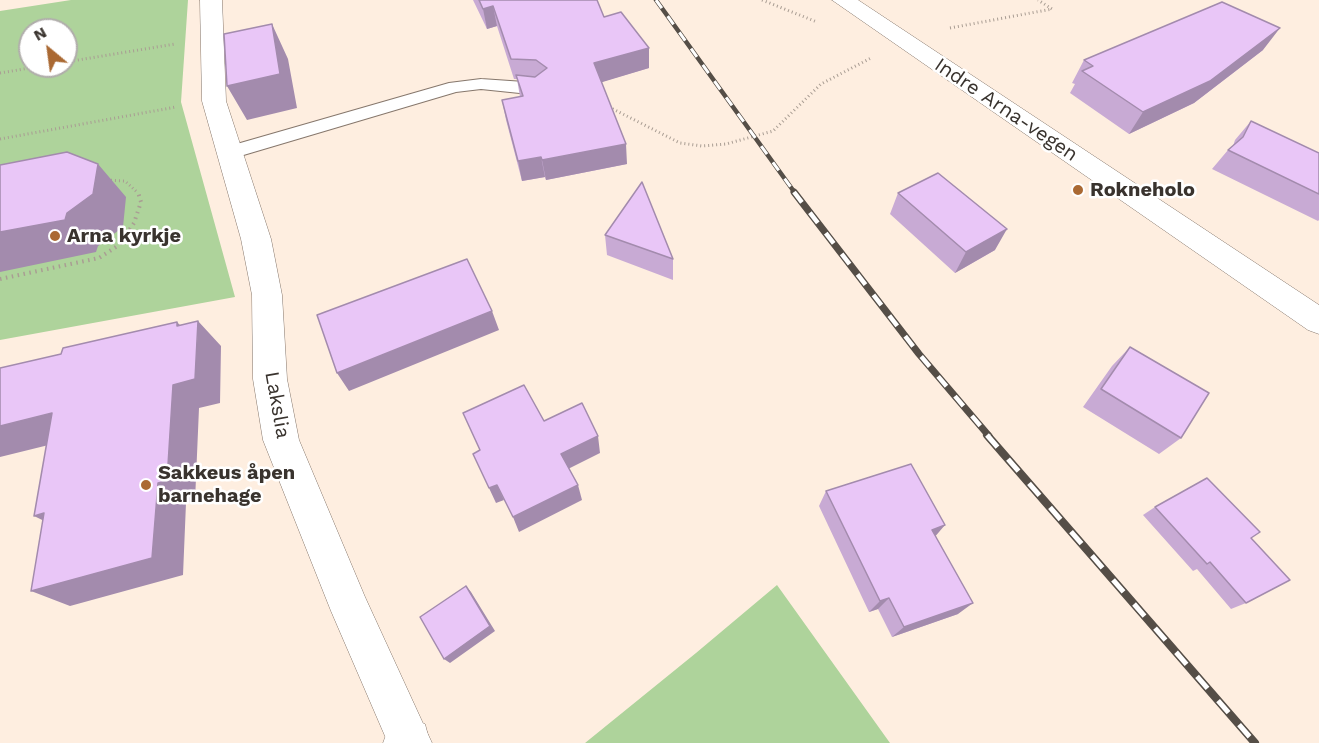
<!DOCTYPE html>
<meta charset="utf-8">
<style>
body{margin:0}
#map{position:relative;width:1319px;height:743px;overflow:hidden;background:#feeee0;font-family:"Work Sans",sans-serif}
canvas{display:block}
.north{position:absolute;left:18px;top:18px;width:60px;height:60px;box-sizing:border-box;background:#fff;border:2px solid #b0adab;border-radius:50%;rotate:331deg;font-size:16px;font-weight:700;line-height:24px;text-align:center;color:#39332e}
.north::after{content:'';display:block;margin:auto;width:21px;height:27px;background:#aa6933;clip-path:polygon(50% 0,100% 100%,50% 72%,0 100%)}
</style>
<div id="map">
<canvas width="1319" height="743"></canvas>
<div class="north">N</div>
</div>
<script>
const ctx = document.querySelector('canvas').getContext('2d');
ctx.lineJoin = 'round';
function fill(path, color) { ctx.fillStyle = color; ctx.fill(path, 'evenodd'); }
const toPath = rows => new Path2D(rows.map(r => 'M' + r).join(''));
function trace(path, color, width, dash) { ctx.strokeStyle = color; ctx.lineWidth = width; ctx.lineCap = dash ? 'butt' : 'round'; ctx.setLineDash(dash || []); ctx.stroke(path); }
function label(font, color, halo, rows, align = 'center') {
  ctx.font = font + ' "Work Sans",sans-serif'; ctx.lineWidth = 5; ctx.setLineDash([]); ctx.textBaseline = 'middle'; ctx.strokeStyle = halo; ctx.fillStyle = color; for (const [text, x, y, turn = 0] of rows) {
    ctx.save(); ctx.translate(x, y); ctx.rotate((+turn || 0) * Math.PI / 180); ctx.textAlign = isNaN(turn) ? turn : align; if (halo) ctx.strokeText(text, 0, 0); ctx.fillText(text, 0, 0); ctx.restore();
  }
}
fill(toPath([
 [71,0,188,0,181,102,235,297,0,340,0,11],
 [30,30,66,30,66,66,30,66],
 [777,585,890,743,585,743,696,653]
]), '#aed39b');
const lane = toPath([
 [481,79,539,83,548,89,539,95,481,89,456,92,230,159,223,158,220,153,223,148,449,83,481,79]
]);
const street = toPath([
 [200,0,222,0,226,101,271,239,282,295,287,379,299,440,365,597,432,743,388,743,331,611,263,440,253,379,252,295,241,239,202,101,200,0]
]);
const secondary = toPath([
 [832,0,858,0,1319,305,1319,334,1308,330,832,0],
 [409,718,425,724,430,743,383,743,389,727,409,718]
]);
trace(lane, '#86776c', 2);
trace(street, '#86776c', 1);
trace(secondary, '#86776c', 1);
trace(toPath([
 [762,0,817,22],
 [950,28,1052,9,1038,0],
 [66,62,175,44],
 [0,73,42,66],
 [609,107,680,143,702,146,726,144,773,131,821,84,871,58],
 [0,139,176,107],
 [107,180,125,181,138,193]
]), '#a99d93', 3, [1, 3]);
trace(toPath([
 [0,279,99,258,119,245,134,223,141,202,138,192]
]), '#a99d93', 4, [1.5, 4.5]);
fill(lane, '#fff');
fill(street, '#fff');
fill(secondary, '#fff');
const railFar2 = toPath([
 [656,0,795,193]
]);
const railFar1 = toPath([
 [794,192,919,354,989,436]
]);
const rail = toPath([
 [987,435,1255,743]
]);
trace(railFar2, '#554e47', 4.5);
trace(railFar1, '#554e47', 7);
trace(rail, '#554e47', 8);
trace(railFar2, '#fff', 3, [10]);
trace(railFar1, '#fff', 4.5, [13]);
trace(rail, '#fff', 5, [16]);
fill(toPath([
 [473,0,597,0,604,17,649,48,649,68,601,82,627,164,546,180,545,177,522,181,506,120,502,100,520,97,517,79,514,79,497,26,487,29],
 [1263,50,1194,103,1129,134,1070,93,1075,84,1072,83,1084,60],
 [1251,121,1319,153,1319,220,1318,221,1212,169,1228,150,1233,146,1235,140],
 [898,193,995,250,955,273,890,214],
 [605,235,673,259,673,280,607,255],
 [1130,347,1181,438,1159,454,1083,407,1112,366],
 [826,491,936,536,958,614,892,637,878,609,869,612,819,506],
 [1155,507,1251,538,1246,603,1231,609,1197,569,1193,571,1143,515]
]), '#c8aad4');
fill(toPath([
 [493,6,497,26,487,29,483,9],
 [272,24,288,59,297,108,247,120,227,86],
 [1280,28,1263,50,1194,103,1129,134,1143,112],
 [649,48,649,68,596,84,594,63],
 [626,144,627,164,546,180,542,160],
 [541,157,545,177,522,181,518,161],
 [98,164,126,197,123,227,98,246,96,252,0,272,0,232,67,213],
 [1007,229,995,250,955,273,966,252],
 [492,311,499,330,349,391,337,373],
 [198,321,221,346,220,403,199,408,195,501,186,503,183,575,70,606,31,591,158,483,177,322,197,343],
 [52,413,85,436,0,457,0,426],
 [598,436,600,453,566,470,561,454],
 [497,485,504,500,496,503,489,488],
 [578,485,582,500,519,532,513,517],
 [44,513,71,534,34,516],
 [945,525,933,539,932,530],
 [466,586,471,592,495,631,450,663,444,659],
 [889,598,878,609,869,612,880,601],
 [973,603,958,614,892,637,904,627]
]), '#a38bad');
const building = toPath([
 [479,0,597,0,604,17,621,12,649,48,594,63,626,144,542,160,541,157,518,161,502,100,523,96,516,75,535,77,547,68,536,60,511,59,493,6,483,9,479,0],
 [1222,2,1280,28,1210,81,1143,112,1082,71,1093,66,1084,60,1222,2],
 [272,24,280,74,227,86,224,34,272,24],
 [1251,121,1319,153,1319,194,1228,150,1243,137,1251,121],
 [67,152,98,164,93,194,67,213,65,220,0,232,0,165,67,152],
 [938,173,1007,229,966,252,898,193,938,173],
 [642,182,673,259,605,235,642,182],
 [467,259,492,311,337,373,317,315,467,259],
 [198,321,195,379,173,385,167,481,158,483,152,558,31,591,44,513,34,516,52,413,0,426,0,368,61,354,63,348,177,322,177,326,198,321],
 [1130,347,1209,393,1181,438,1101,389,1130,347],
 [524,385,544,421,582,403,598,436,561,454,578,485,513,517,497,485,489,488,473,454,480,450,463,413,524,385],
 [911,464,945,525,932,530,973,603,904,627,889,598,880,601,826,491,911,464],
 [1207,478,1260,532,1251,538,1290,580,1246,603,1210,562,1207,564,1155,507,1207,478],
 [466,586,490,626,444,659,420,617,466,586]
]);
fill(building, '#e9c6f7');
trace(building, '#a38bad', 1.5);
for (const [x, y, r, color] of [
 [1078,190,6,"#aa6933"],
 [55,236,6,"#aa6933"],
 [146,485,6,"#aa6933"]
]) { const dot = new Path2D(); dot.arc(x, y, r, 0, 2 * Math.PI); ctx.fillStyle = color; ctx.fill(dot); trace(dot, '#fff', 2); }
label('20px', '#39332e', '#fff', [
 ["Indre Arna-vegen",1006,110,34],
 ["Lakslia",277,405,80]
]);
label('bold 20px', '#39332e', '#fff', [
 ["Rokneholo",1090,190],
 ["Arna kyrkje",67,236],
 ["Sakkeus åpen",158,473],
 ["barnehage",158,496]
], 'left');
</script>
